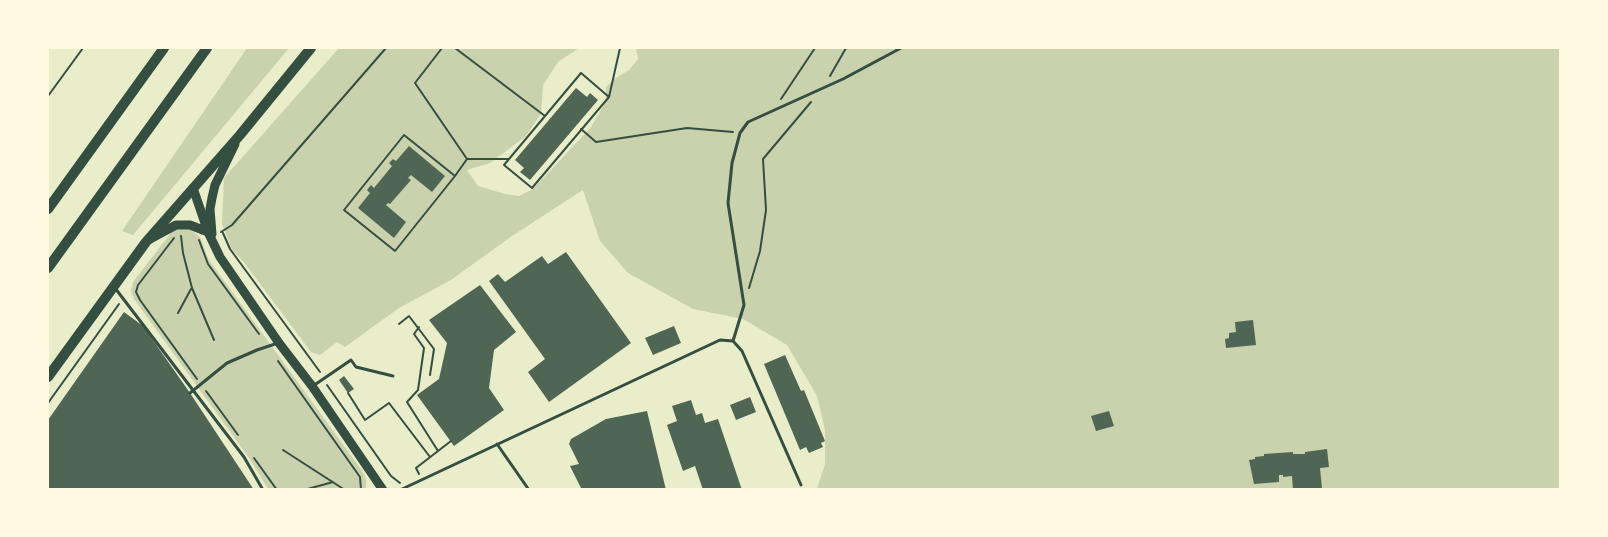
<!DOCTYPE html>
<style>
body{margin:0}
#map{position:relative;width:1608px;height:537px;overflow:hidden;background:#e9edc9;font-family:Raleway,sans-serif}
canvas{display:block}
.frame{position:absolute;inset:0;border:49px solid #fefae0;pointer-events:none}
</style>
<div id="map">
<canvas width="1608" height="537"></canvas>
<div class="frame"></div>
</div>
<script>
const ctx = document.querySelector('canvas').getContext('2d');
ctx.lineJoin = 'round';
function fill(path, color) { ctx.fillStyle = color; ctx.fill(path, 'evenodd'); }
const toPath = rows => new Path2D(rows.map(r => 'M' + r).join(''));
function trace(path, color, width, dash) { ctx.strokeStyle = color; ctx.lineWidth = width; ctx.lineCap = dash ? 'butt' : 'round'; ctx.setLineDash(dash || []); ctx.stroke(path); }
fill(toPath([
 [247,48,289,48,133,235,122,231],
 [339,48,579,48,558,62,543,85,541,114,525,137,490,163,467,170,478,186,505,194,519,196,533,189,591,127,606,101,606,87,616,78,629,70,638,59,636,48,1560,48,1560,489,817,489,825,464,825,430,817,396,787,345,743,319,693,309,628,273,600,241,583,190,512,236,451,280,399,308,345,347,337,342,320,355,311,352,243,261,232,250,222,224,224,178],
 [182,228,191,230,200,237,209,260,363,472,366,480,366,489,268,489,249,458,134,299,131,291,133,282,173,230]
]), '#cad2ad');
fill(toPath([
 [576,88,587,97,590,93,598,100,530,180,520,172,524,168,515,160],
 [409,146,445,176,432,192,411,175,408,178,411,180,390,204,388,203,386,205,406,222,394,238,358,208,370,193,367,190,371,185,374,188,392,166,389,163,393,159,396,161],
 [566,252,631,343,549,402,528,372,545,359,489,281,498,274,505,282,542,256,548,264],
 [480,285,516,332,494,350,489,388,504,410,454,446,417,395,439,379,447,343,429,320],
 [124,312,143,326,190,393,254,490,48,490,48,420],
 [1253,320,1256,345,1226,348,1225,339,1229,338,1229,333,1236,332,1235,322],
 [674,326,681,343,653,355,645,338],
 [785,355,801,391,804,390,825,441,821,443,823,447,809,453,806,447,800,450,764,364],
 [344,376,354,389,348,393,339,380],
 [750,397,756,412,736,420,730,405],
 [691,400,696,415,702,413,705,423,718,419,742,490,703,490,695,466,683,471,667,425,677,421,672,406],
 [647,411,666,490,582,490,570,466,579,464,569,444,571,439,606,419],
 [1109,411,1114,426,1096,431,1091,416],
 [1327,449,1329,467,1320,468,1322,488,1293,490,1292,476,1283,477,1283,475,1279,475,1279,482,1254,484,1249,460,1255,459,1255,457,1264,456,1264,454,1293,452,1293,454,1305,454,1305,452]
]), '#4f6655');
trace(toPath([
 [442,48,415,83,467,159],
 [455,48,545,116],
 [581,73,609,97,532,188,504,165,581,73],
 [830,76,846,48],
 [48,96,83,48],
 [609,97,620,48],
 [781,99,815,48],
 [581,129,596,142,687,128,733,132],
 [404,135,455,176,395,251,344,210,404,135],
 [455,176,467,159,509,159],
 [221,232,232,225,386,48],
 [223,233,230,249,320,372],
 [181,236,183,253,192,288,214,340],
 [174,238,138,285,136,292,140,300,197,379],
 [199,240,208,264,259,334],
 [749,288,760,251,766,210,763,159,811,102],
 [178,313,191,289],
 [399,324,409,316,434,349,430,375],
 [419,327,414,334,424,348,418,390,407,402,438,451],
 [278,361,360,477,361,490],
 [327,385,391,476,400,483],
 [206,391,238,435],
 [348,393,365,420,389,403,430,457],
 [48,403,119,304],
 [283,450,345,490],
 [254,458,277,490],
 [419,474,416,468,451,441],
 [304,490,333,482]
]), '#344e41', 2);
trace(toPath([
 [115,288,244,457,263,490],
 [733,341,744,305,728,203,732,163,740,133,748,122,843,79,901,48],
 [313,386,351,360,356,367,393,376],
 [190,393,227,363,257,350,278,343],
 [497,444,529,490],
 [400,490,720,340,733,341,742,351,801,485]
]), '#344e41', 3);
trace(toPath([
 [193,188,208,232,220,257,279,343,312,386,383,490],
 [212,234,210,209,212,198,215,185,235,144],
 [150,239,176,225,190,225,208,232]
]), '#344e41', 9);
trace(toPath([
 [48,377,146,242,240,135,311,48]
]), '#344e41', 10);
trace(toPath([
 [48,209,164,48],
 [48,268,207,48]
]), '#344e41', 10);
</script>
